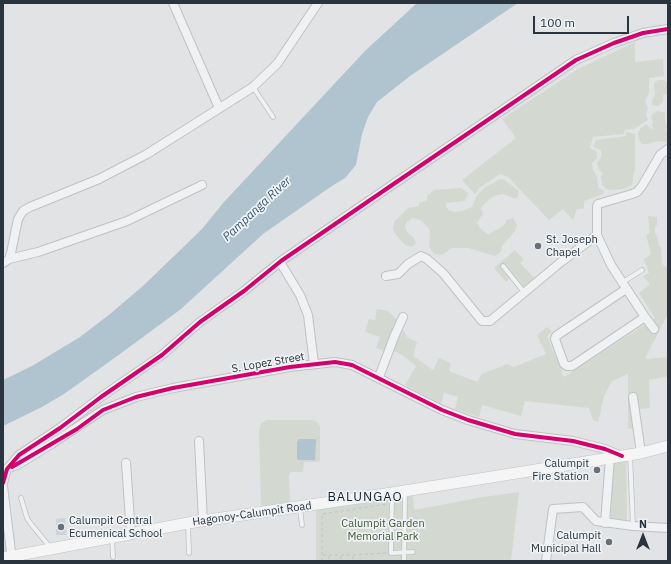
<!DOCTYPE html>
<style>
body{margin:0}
#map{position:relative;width:671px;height:564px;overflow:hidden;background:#e1e3e5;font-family:"IBM Plex Sans",sans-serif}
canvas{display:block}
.frame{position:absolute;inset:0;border:4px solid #29343e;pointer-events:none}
.north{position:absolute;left:623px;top:516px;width:40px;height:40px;-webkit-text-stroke:3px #eef2f5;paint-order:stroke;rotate:0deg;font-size:11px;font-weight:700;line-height:16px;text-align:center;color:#29343e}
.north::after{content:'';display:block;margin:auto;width:14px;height:18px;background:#29343e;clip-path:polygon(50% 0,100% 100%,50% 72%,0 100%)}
.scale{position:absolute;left:533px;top:16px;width:96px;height:18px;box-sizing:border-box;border:2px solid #29343e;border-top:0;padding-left:5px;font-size:12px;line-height:14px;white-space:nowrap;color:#29343e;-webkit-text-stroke:3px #eef2f5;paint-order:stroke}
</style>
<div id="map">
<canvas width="671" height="564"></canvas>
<div class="frame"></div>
<div class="north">N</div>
<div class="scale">100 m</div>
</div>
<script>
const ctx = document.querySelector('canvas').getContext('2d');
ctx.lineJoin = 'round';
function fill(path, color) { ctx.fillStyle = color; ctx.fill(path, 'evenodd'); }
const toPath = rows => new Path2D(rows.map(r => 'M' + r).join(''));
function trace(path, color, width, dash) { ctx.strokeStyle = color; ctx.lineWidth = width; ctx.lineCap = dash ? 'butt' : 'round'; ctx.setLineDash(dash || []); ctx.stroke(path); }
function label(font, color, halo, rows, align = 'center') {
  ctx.font = font + ' "IBM Plex Sans",sans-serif'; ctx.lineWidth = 3.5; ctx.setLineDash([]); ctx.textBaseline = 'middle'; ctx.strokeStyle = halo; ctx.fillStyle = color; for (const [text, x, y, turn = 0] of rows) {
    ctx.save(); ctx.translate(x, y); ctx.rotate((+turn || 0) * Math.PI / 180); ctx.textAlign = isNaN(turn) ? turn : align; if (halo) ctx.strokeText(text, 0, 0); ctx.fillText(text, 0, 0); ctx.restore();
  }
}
fill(toPath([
 [65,518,66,535,56,535,56,519]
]), '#cfd3d8');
fill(toPath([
 [635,42,635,62,663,59,664,76,649,78,649,93,645,101,648,108,646,115,648,120,634,129,625,130,624,134,593,137,590,148,597,152,597,158,592,163,593,170,597,176,598,187,604,191,603,194,584,201,584,209,577,209,573,220,563,209,549,220,508,177,500,174,479,188,475,194,462,180,516,138,502,119,578,69],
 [658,80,664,80,668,84,668,94,663,95,663,102,658,106,652,105,652,100,655,95,654,83],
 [659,111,665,113,665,123,668,127,665,131,668,131,668,142,657,141,648,144,642,144,639,140,638,133,640,129,646,124,651,129,653,128,652,125,653,122,651,117,653,113],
 [626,132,635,134,635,167,632,185,623,189,608,190,602,185,601,176,603,174,598,168,597,163,601,157,601,150,593,147,596,140,626,136],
 [500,179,505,180,519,191,518,197,515,199,503,194,497,195,489,199,481,208,483,213,477,223,480,228,488,235,503,226,507,220,513,218,517,225,515,231,502,246,501,252,495,256,468,248,452,248,442,255,434,254,429,247,430,230,421,220,412,218,407,222,405,226,407,232,414,238,416,243,412,247,405,245,396,235,393,229,394,222,408,208,419,206,419,203,427,200,427,196,434,190,461,188,468,193,467,197,464,201,446,203,446,207,449,210,455,212,462,211,472,207,476,197,484,188],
 [648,216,657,217,657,225,655,227,655,234,657,235,659,246,661,246,662,264,668,268,668,314,646,356,646,359,668,357,668,376,649,380,650,408,640,409,639,427,628,429,628,374,612,381,604,396,598,422,593,420,589,408,525,401,521,416,482,405,479,417,455,409,458,397,444,393,441,404,405,385,416,366,402,355,390,349,388,352,376,348,380,337,365,332,369,319,375,320,377,309,388,311,398,321,407,337,417,342,413,356,433,370,439,358,451,363,449,371,477,382,482,374,507,364,514,367,546,354,537,335,547,327,552,331,547,336,564,377,655,318,639,293,650,284,643,276,649,273,644,259,651,254,646,235,650,233],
 [515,250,524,260,520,263,534,278,523,287,513,276,506,282,494,268],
 [267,420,311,420,316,421,320,426,320,460,318,462,304,462,303,472,291,472,289,474,290,502,261,507,259,432,261,423],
 [626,459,627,520,611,518,613,461],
 [3,491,12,555,3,557],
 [519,492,511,561,316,561,316,510,413,496,414,510,477,498]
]), '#d3d9d1');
fill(toPath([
 [417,3,518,3,410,76,377,102,368,117,362,134,356,165,345,178,329,188,263,234,181,309,120,354,64,394,42,407,3,426,3,380,32,366,80,337,110,314,144,285,202,229,224,202,365,51],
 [299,439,315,439,316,440,315,460,299,460,297,459,297,442]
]), '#b0c4cf');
const lane = toPath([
 [253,87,273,117],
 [503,266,524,292],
 [623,282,642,270],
 [630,455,633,526],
 [392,495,391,553,413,552],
 [21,498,27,518,31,524,50,547],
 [300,508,302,525],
 [188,523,189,553],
 [112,537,113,557],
 [404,561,405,491]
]);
const street = toPath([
 [173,3,219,108],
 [597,235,611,265,645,317,654,329],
 [9,259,11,253,18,219,23,211,30,207,99,179,147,154,253,87,277,64,318,3],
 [280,262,300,295,308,315,314,364],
 [3,263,9,259,38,252,127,221,202,185],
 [386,276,398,274,408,264,421,256,427,259,443,273,482,321,490,321,561,262,597,235,597,206,598,204,632,194,637,192,642,186,660,155,668,149],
 [626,289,556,336,555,339,564,364,567,366,572,366,645,317],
 [379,377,394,337,403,317],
 [633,397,641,453],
 [199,441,203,521],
 [126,463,131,534],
 [9,468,17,465,53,443,103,410,136,397,173,388,290,367,335,362,352,365,442,410,468,420,515,434,573,441,605,449,622,456],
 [3,483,7,469,19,455,60,428,101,397,162,355,200,322,244,291,281,261,395,183,576,60,614,43,643,33,668,29],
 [3,486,12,560],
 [605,523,610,458],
 [546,561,553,509,583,507,596,521,633,526,668,528]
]);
const secondary = toPath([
 [3,558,188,523,392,493,641,453,668,446]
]);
trace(lane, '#bfc1c3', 5.5);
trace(street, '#bfc1c3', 10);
trace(secondary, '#bfc1c3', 12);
trace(toPath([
 [323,555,353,555,386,553],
 [329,556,329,561],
 [341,556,341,561],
 [353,556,353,561],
 [322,561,322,514,387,504]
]), '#bfc3c6', 1, [3, 3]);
trace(lane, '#f0f1f2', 4);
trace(street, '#f0f1f2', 8);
trace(secondary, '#f5f5f6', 11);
trace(toPath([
 [12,467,77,429,103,410,136,397,173,388,290,367,335,362,352,365,442,410,468,420,515,434,573,441,605,449,622,456],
 [3,483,7,469,19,455,60,428,101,397,162,355,200,322,244,291,281,261,395,183,576,60,614,43,643,33,668,29]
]), '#d6006c', 4);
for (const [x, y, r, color] of [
 [538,246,4,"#697178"],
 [597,470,4,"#697178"],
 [61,527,4,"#697178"],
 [609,542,4,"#697178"]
]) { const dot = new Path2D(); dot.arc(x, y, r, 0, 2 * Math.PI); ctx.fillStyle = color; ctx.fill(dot); trace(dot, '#eef2f5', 1.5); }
label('11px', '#29343e', '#eef2f5', [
 ["St. Joseph",546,240],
 ["Chapel",546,253],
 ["Calumpit",589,464,"right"],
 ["Fire Station",589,477,"right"],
 ["Calumpit Central",69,521],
 ["Ecumenical School",69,534],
 ["Calumpit",601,536,"right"],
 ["Municipal Hall",601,549,"right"]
], 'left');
label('11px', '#29343e', '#eef2f5', [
 ["S. Lopez Street",268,363,-10],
 ["Hagonoy-Calumpit Road",252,514,-8]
]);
label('11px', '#425937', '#eef2f5', [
 ["Calumpit Garden",383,524],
 ["Memorial Park",383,537]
]);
label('italic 12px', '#355870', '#eef2f5', [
 ["Pampanga River",257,209,-43]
]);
ctx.letterSpacing = '1px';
label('13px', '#1b252f', '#eef2f5', [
 ["BALUNGAO",365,497]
]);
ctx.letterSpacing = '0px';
</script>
